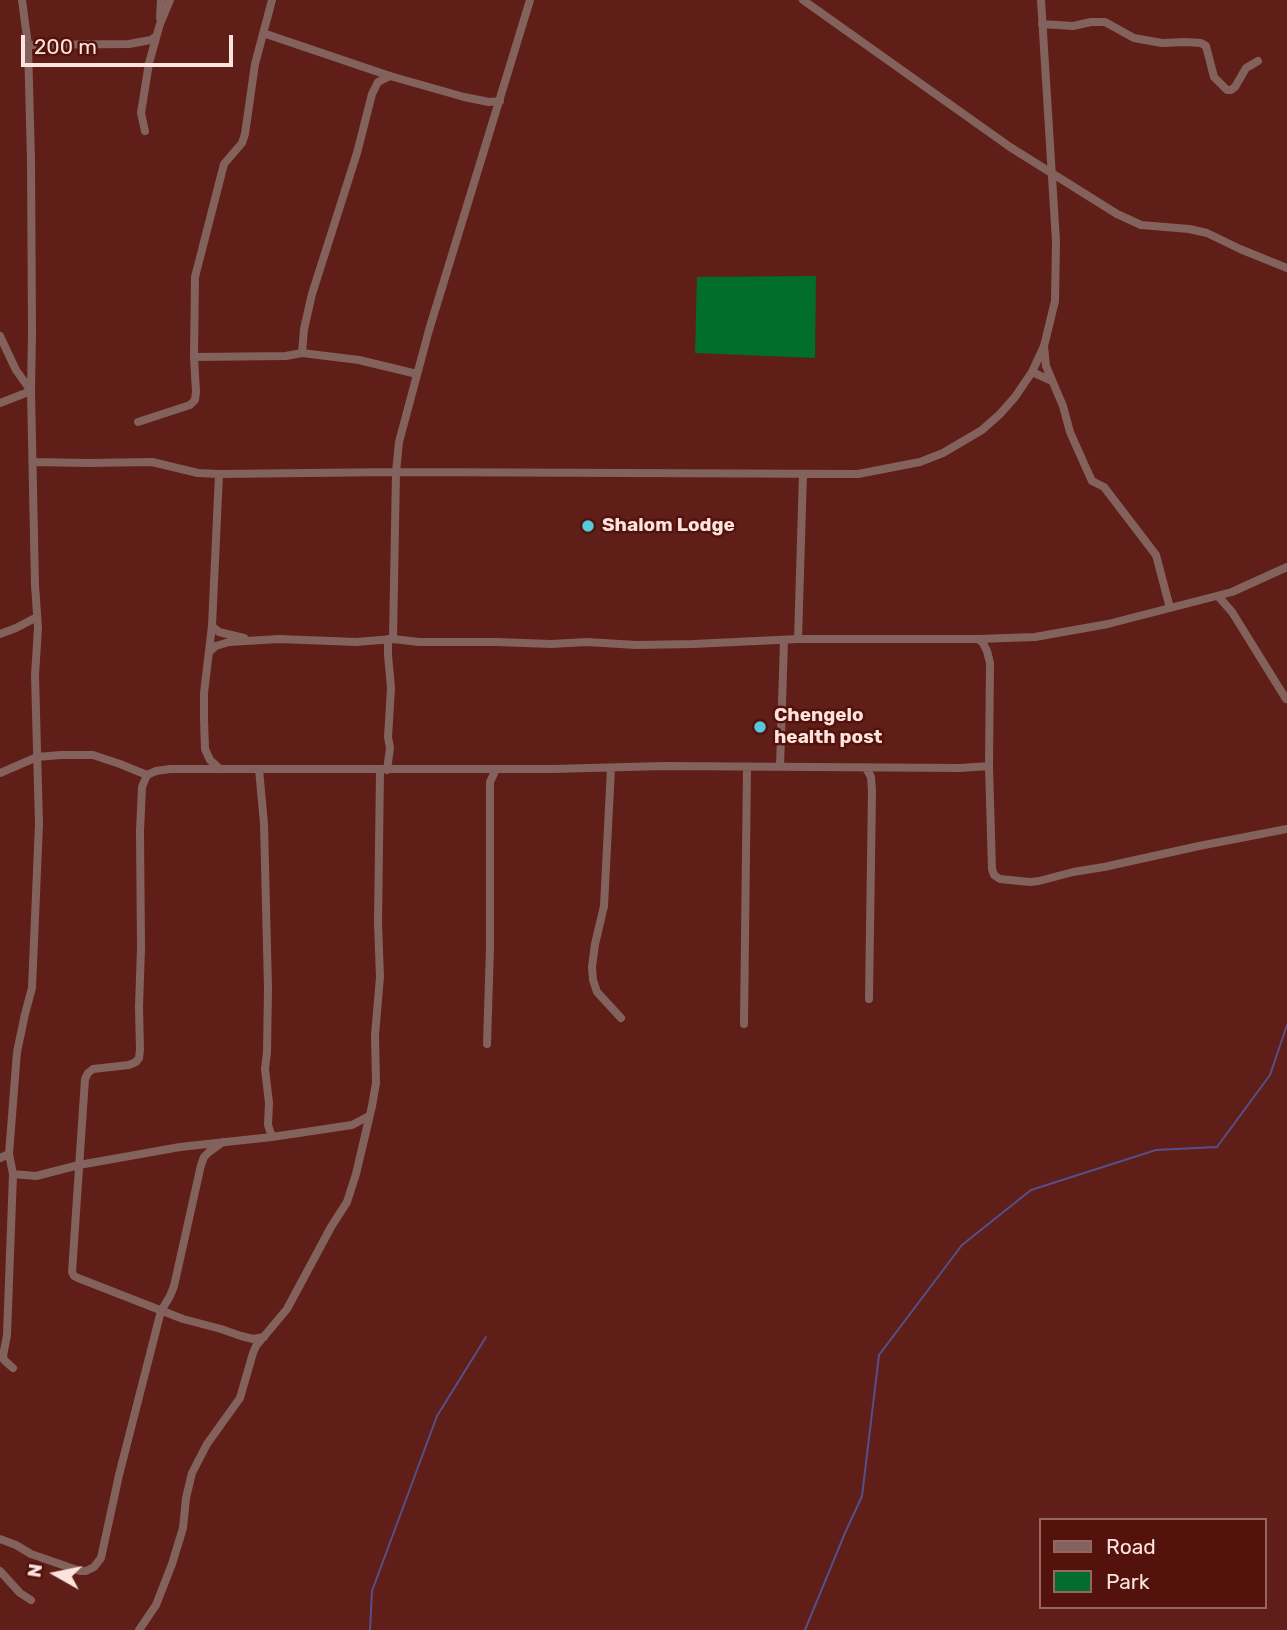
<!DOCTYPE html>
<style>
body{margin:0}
#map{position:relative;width:1287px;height:1630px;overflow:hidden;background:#5f1e17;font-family:Rubik,sans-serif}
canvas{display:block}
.legend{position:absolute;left:1039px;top:1518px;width:228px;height:91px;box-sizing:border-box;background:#53120c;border:2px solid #976660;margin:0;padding:9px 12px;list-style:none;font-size:21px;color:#fde3de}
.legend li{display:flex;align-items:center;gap:14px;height:35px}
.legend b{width:35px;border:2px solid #976660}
.north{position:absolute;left:21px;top:1539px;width:70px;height:70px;-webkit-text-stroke:5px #53120c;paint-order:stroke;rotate:279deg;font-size:19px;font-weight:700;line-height:28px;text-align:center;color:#fde3de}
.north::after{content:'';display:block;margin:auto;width:24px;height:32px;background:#fde3de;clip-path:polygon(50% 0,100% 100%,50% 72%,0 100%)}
.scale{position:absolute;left:21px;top:35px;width:212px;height:32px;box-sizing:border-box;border:4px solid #fde3de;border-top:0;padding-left:9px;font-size:21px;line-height:24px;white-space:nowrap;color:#fde3de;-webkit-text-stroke:5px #53120c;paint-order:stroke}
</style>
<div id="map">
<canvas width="1287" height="1630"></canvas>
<ul class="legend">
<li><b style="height:9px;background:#83625d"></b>Road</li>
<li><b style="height:19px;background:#016e2d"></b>Park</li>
</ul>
<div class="north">N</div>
<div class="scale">200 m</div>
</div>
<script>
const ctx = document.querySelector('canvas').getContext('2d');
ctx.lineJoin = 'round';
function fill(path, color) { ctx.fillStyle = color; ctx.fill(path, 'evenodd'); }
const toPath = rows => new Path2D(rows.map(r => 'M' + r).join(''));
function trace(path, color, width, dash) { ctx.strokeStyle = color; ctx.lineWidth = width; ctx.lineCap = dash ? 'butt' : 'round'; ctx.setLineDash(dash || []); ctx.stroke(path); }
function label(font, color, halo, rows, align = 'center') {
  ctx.font = font + ' Rubik,sans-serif'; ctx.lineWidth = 5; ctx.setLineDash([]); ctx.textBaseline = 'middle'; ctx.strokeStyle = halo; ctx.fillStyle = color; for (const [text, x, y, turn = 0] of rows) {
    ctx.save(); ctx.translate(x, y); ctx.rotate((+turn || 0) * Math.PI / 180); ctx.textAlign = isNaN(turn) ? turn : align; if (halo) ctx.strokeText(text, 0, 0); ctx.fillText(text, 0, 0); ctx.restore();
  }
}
fill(toPath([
 [816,276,815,358,695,353,697,277]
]), '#016e2d');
trace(toPath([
 [370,1630,372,1591,437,1416,486,1337],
 [805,1630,845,1533,862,1496,879,1355,962,1245,1031,1190,1156,1150,1217,1147,1270,1075,1287,1025]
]), '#555089', 2);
trace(toPath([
 [803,0,1010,147,1117,214,1141,225,1189,229,1207,233,1240,249,1287,268],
 [160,18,161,0],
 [1042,24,1073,26,1091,22,1105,22,1134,38,1162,43,1186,42,1201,43,1206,46,1214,77,1227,90,1231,90,1235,87,1246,68,1258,61],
 [263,33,390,76,464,97,489,102,500,101],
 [28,45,129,44,151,40,156,36],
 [145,131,141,113,149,63,160,24,170,0],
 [0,336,16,370,31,391,0,403],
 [1044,346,1046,366,1063,406,1070,432,1086,468,1092,481,1104,487,1156,555,1170,608],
 [302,353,304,329,312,294,357,153,372,94,378,82,390,76],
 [194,357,286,356,302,353,359,360,417,374],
 [1032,372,1052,381],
 [138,422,190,405,195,400,196,392,194,357,195,277,224,164,242,143,245,134,255,64,272,0],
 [33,462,89,463,152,462,198,473,219,474,396,472,858,474,920,462,943,453,982,430,1000,414,1015,397,1032,372,1044,346,1055,301,1056,241,1041,0],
 [219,474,212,626,204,693,204,719,205,749,210,760,220,769],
 [1218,596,1232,612,1286,699],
 [212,626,219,632,244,638],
 [0,634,16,628,37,617],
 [393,639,396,472,399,442,429,330,530,0],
 [798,639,803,474],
 [978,639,983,643,987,651,990,663,989,766,992,869,994,875,1000,879,1030,882,1039,881,1073,872,1104,867,1199,846,1287,829],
 [209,652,216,646,229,642,279,639,356,642,393,639,419,642,497,642,551,644,587,642,636,645,693,644,798,639,978,639,1035,637,1108,624,1232,592,1287,567],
 [780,767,784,640],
 [611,768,604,906,595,944,592,967,593,980,597,992,621,1018],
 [866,768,871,777,872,791,869,999],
 [259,769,264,824,268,988,267,1052,265,1069,269,1103,268,1125,272,1137],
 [387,770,390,748,388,737,391,688,388,655,388,639],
 [0,773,37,757,61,755,93,755,120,764,147,775],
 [744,1024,747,767],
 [487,1044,490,947,490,782,496,769],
 [9,1154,13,1174,36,1176,79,1165,180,1147,272,1137,352,1125,369,1116],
 [0,1158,9,1154,17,1052,25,1014,32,988,39,824,35,675,38,628,35,585,31,391,32,332,31,160,28,45,22,0],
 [13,1174,7,1335,3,1356,4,1360,13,1368],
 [264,1337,253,1339,241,1336,221,1329,183,1319,78,1278,74,1276,72,1272,85,1079,88,1073,93,1069,129,1065,136,1062,139,1058,140,1050,139,1007,141,948,140,831,142,787,147,775,156,771,170,769,552,769,665,766,960,768,989,766],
 [0,1539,16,1545,31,1554,80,1571,86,1571,94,1567,101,1558,119,1475,161,1311,170,1296,174,1286,201,1165,204,1157,209,1152,223,1142],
 [0,1571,20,1593,31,1600],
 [139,1630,156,1605,172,1564,183,1528,186,1498,192,1473,207,1444,240,1398,253,1353,256,1346,287,1309,331,1227,347,1202,356,1174,372,1106,376,1083,375,1035,380,977,378,923,380,770]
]), '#83625d', 8);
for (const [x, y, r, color] of [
 [588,526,7,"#54cadc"],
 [760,727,7,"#54cadc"]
]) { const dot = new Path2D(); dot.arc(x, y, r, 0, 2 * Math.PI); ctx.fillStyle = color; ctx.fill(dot); trace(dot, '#53120c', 2.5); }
label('bold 19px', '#fde3de', '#53120c', [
 ["Shalom Lodge",602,526],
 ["Chengelo",774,716],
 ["health post",774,738]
], 'left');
</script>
